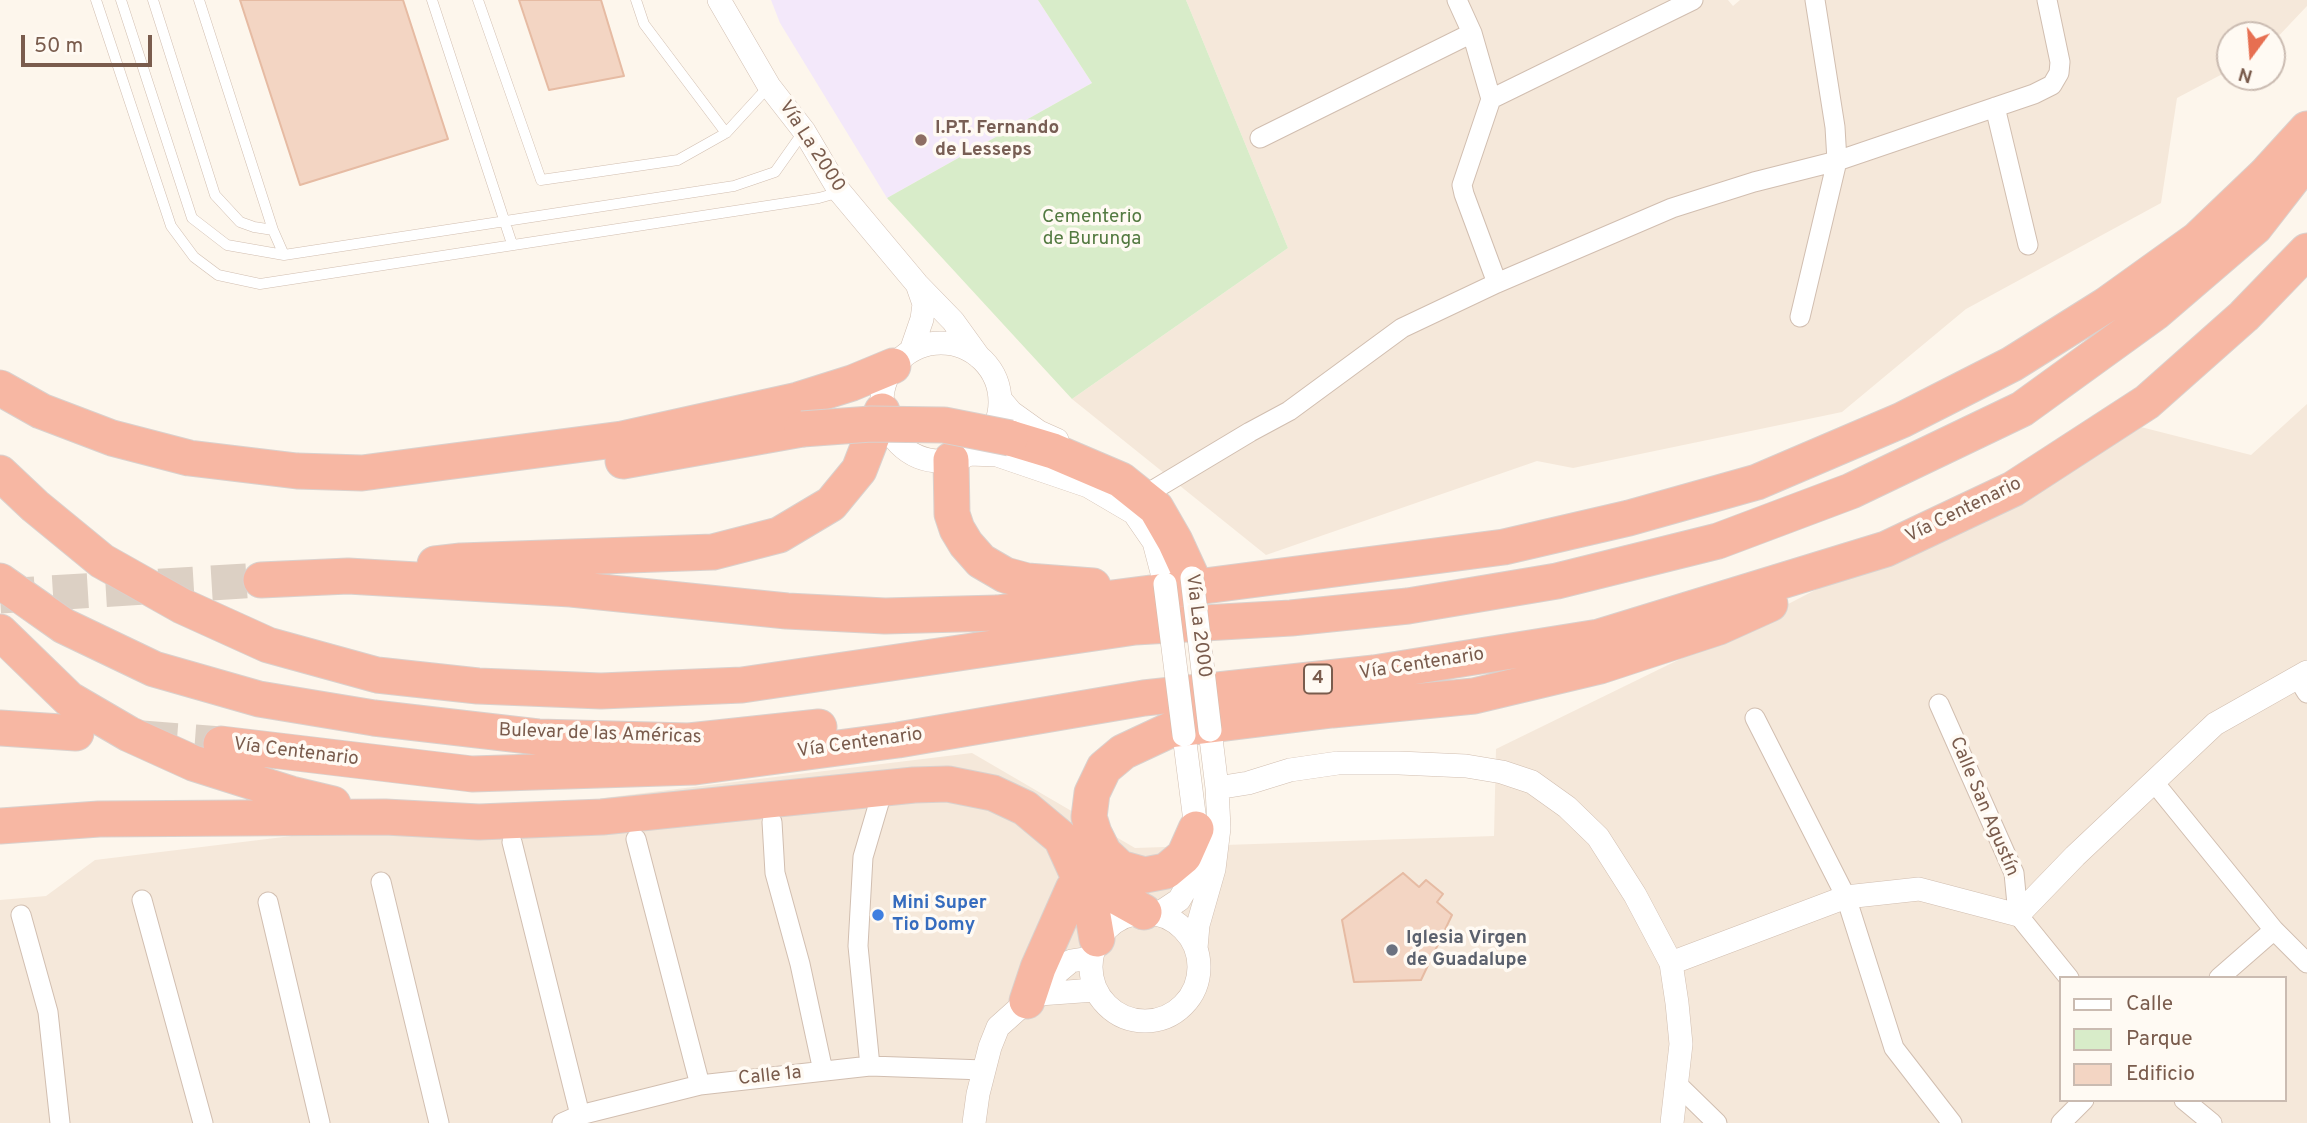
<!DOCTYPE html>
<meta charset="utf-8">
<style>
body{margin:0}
#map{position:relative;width:2307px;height:1123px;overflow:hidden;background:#fdf6ec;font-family:Overpass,sans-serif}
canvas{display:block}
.legend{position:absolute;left:2059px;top:976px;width:228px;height:126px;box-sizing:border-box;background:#fffaf3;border:2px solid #cabbb1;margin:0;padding:9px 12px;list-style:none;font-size:21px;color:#7a5c4d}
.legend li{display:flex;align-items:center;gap:14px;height:35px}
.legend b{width:35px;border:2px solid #cabbb1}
.north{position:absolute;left:2216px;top:21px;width:70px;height:70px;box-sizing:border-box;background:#fffaf3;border:2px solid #cabbb1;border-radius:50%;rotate:196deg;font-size:19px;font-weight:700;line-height:28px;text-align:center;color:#7a5c4d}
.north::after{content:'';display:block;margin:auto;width:24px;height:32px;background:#e76f51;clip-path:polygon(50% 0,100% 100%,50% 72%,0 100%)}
.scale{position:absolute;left:21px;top:35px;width:131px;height:32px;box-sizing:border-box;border:4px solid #7a5c4d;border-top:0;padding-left:9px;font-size:21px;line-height:24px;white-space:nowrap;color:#7a5c4d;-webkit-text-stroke:5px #fffaf3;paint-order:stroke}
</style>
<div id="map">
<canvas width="2307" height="1123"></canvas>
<ul class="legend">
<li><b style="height:9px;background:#fff"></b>Calle</li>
<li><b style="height:19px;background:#d8ecc9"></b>Parque</li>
<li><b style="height:19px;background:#f3d5c3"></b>Edificio</li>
</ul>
<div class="north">N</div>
<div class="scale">50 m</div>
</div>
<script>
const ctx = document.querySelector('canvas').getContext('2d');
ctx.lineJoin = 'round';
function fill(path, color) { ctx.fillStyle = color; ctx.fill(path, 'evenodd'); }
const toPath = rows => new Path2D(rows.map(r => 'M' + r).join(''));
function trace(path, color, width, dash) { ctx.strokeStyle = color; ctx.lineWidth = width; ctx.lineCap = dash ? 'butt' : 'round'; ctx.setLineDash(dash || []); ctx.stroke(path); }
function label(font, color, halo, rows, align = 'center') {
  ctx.font = font + ' Overpass,sans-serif'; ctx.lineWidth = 7; ctx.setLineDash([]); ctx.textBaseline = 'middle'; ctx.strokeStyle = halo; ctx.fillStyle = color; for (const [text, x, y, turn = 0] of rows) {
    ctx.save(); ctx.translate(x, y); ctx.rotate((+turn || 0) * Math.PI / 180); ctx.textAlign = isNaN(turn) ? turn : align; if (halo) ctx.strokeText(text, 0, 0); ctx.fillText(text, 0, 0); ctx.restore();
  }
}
fill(toPath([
 [1186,0,1728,0,1733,6,1740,0,2307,0,2307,6,2272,43,2272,35,2230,35,2230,70,2177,98,2161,203,1966,309,1842,412,1573,468,1537,461,1266,555,1072,399,1288,248],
 [2307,404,2307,1123,0,1123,0,900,46,896,95,860,972,753,1135,848,1494,836,1496,749,1715,642,2087,449,2125,423,2251,455],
 [2060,978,2284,978,2284,1100,2060,1100]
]), '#f5e8da');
fill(toPath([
 [771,0,1038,0,1092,83,887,198,780,23]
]), '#f3e8fa');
fill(toPath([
 [1038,0,1186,0,1288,248,1072,399,887,198,1092,83]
]), '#d8ecc9');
const building = toPath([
 [240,0,403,0,448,139,300,185,240,0],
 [519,0,601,0,624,76,549,90,519,0],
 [1403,873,1419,887,1426,880,1443,894,1437,902,1452,915,1421,980,1354,982,1342,920,1403,873]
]);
fill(building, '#f3d5c3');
trace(building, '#e6bba3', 2);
trace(toPath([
 [0,596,261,580],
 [142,738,221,744]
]), '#dcd0c4', 35, [35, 18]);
const service = toPath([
 [96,0,171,226,194,257,218,275,260,284,819,198,840,192],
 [121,0,192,218,227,245,284,255,734,186,775,172,804,131],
 [153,0,215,195,240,222,254,227,273,230],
 [199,0,273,230,284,255],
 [432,0,512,244],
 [478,0,541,180,678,160,726,133,769,86],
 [636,0,644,24,726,133]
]);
const minor = toPath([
 [1457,0,1472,33,1491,99,1462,185,1464,194,1497,283],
 [1491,99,1693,0],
 [1995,107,2028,245],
 [1260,138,1472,33],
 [1800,317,1837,161,1835,127,1815,0],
 [1150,492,1250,432,1289,411,1402,328,1497,283,1672,208,1754,182,1837,161,2034,94,2052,85,2059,73,2060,62,2047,0],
 [2297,677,2307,693],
 [1939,704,2014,873,2018,915,2069,978],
 [1755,718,1846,897,1894,1048,1952,1123],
 [2153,781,2274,930,2307,963],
 [772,822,775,873,800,964,823,1071],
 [636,839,700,1085],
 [512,842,580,1115],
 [381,882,439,1123],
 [142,900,203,1123],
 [268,902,320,1123],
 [21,915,48,1012,60,1123],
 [2219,978,2274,930],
 [870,1066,858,946,863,857,881,796],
 [1678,1085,1717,1123],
 [2184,1100,2212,1123],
 [562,1123,580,1115,700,1085,870,1066,984,1070],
 [2061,1123,2084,1100]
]);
const tertiary = toPath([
 [719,0,769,86,804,131,840,192,917,284,953,321,979,357],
 '882 402a59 59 0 1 1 118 0a59 59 0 1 1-118 0Z',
 [911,351,922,319,924,304,917,284],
 [1000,399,1011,412,1039,432,1057,440],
 [969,454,997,455,1088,486,1134,513,1154,542,1165,584],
 [1217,788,1248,783,1290,770,1338,763,1399,763,1466,766,1502,772,1532,782,1567,807,1598,837,1635,895,1671,963,1677,1003,1681,1044,1672,1123],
 '1091 967a54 54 0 1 1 108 0a54 54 0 1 1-108 0Z',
 [1158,914,1179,900,1188,885,1192,861,1196,829,1184,735],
 [1196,948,1198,925,1214,869,1219,828,1217,788,1210,730],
 [1671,963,1846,897,1919,889,2018,915,2075,856,2215,724,2307,672],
 [1039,994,1047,981,1071,961,1090,958],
 [974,1123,978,1094,990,1047,998,1027,1027,1001,1039,994,1095,990]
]);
const motorway = toPath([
 [0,388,41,411,112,438,189,458,297,471,362,473,622,439,798,400,852,383,893,366],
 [1010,438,1053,451,1121,480,1156,508,1175,541,1192,578],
 [951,460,952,514,957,529,966,544,981,561,1005,575,1027,581,1093,586],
 [623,461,802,429],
 [0,473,35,506,102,561,182,606,268,645,377,675,478,686,601,691,742,685,1135,627,1291,618,1408,606,1557,581,1718,541,1851,491,2022,409,2156,312,2255,227,2307,160],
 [435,564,461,561,713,552,779,535,831,504,859,470,882,411],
 [261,580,348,576,571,589,787,611,885,616,997,613,1504,547,1629,518,1757,482,1902,420,2012,364,2106,305,2198,239,2265,175,2307,129],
 [0,581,64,626,154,669,259,699,374,718,538,737,689,741,819,727],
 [0,632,69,699,129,734,193,763,291,794,333,804],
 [0,728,76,733],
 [221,744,472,774,695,767,898,740,1144,698,1374,673,1599,637,1886,549,2013,489,2147,402,2244,316,2307,251],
 [0,826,99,819,385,817,479,822,602,817,914,785,948,784,993,793,1025,808,1061,838,1091,904,1097,939],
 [1196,829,1184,856,1166,871,1145,875,1120,868,1104,853,1094,833,1089,817,1092,793,1104,768,1123,752,1170,730,1332,710,1474,696,1600,666,1719,627,1770,604],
 [1104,853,1098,865,1103,878,1119,898,1144,912],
 [1027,1001,1038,968,1073,889,1080,878]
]);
trace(service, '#d1beb0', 11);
trace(minor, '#d1beb0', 21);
trace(tertiary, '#d1beb0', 24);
trace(motorway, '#dad1cd', 37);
trace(service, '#fff', 10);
trace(minor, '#fff', 19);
trace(tertiary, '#fff', 23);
trace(motorway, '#f7b7a3', 35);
const tertiaryBridge = toPath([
 [1192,578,1210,730],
 [1165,584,1184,735]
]);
const motorwayBridge = toPath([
 [802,429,871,424,944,425,1010,438]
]);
trace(tertiaryBridge, '#d1beb0', 24, []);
trace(motorwayBridge, '#dad1cd', 37, []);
trace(tertiaryBridge, '#fff', 23);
trace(motorwayBridge, '#f7b7a3', 35);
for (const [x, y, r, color] of [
 [921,140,7,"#8d6e63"],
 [878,915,7,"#3f7fe0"],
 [1392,950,7,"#6b7280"]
]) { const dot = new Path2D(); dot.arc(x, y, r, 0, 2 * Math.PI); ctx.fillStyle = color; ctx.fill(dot); trace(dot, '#fffaf3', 2.5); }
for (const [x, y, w] of [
 [1318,679,28]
]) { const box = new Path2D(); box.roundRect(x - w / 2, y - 14.5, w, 29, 5); ctx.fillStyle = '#fffaf3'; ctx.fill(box); trace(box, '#7a5c4d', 2); }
label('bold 18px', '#7a5c4d', null, [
 ["4",1318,679]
]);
label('bold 19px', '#785e54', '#fffaf3', [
 ["I.P.T. Fernando",935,129],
 ["de Lesseps",935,151]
], 'left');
label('19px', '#7a5c4d', '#fffaf3', [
 ["Vía La 2000",811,147,57],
 ["Vía Centenario",1964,511,-26],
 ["Vía La 2000",1197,626,83],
 ["Vía Centenario",1422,665,-9],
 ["Bulevar de las Américas",600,735,2],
 ["Vía Centenario",860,744,-8],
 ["Vía Centenario",296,753,7],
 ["Calle San Agustín",1983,807,67],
 ["Calle 1a",770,1077,-6]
]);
label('19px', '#537a41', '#fffaf3', [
 ["Cementerio",1092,218],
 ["de Burunga",1092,240]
]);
label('bold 19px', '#366cbe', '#fffaf3', [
 ["Mini Super",892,904],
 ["Tio Domy",892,926]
], 'left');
label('bold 19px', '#5b616d', '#fffaf3', [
 ["Iglesia Virgen",1406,939],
 ["de Guadalupe",1406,961]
], 'left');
</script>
